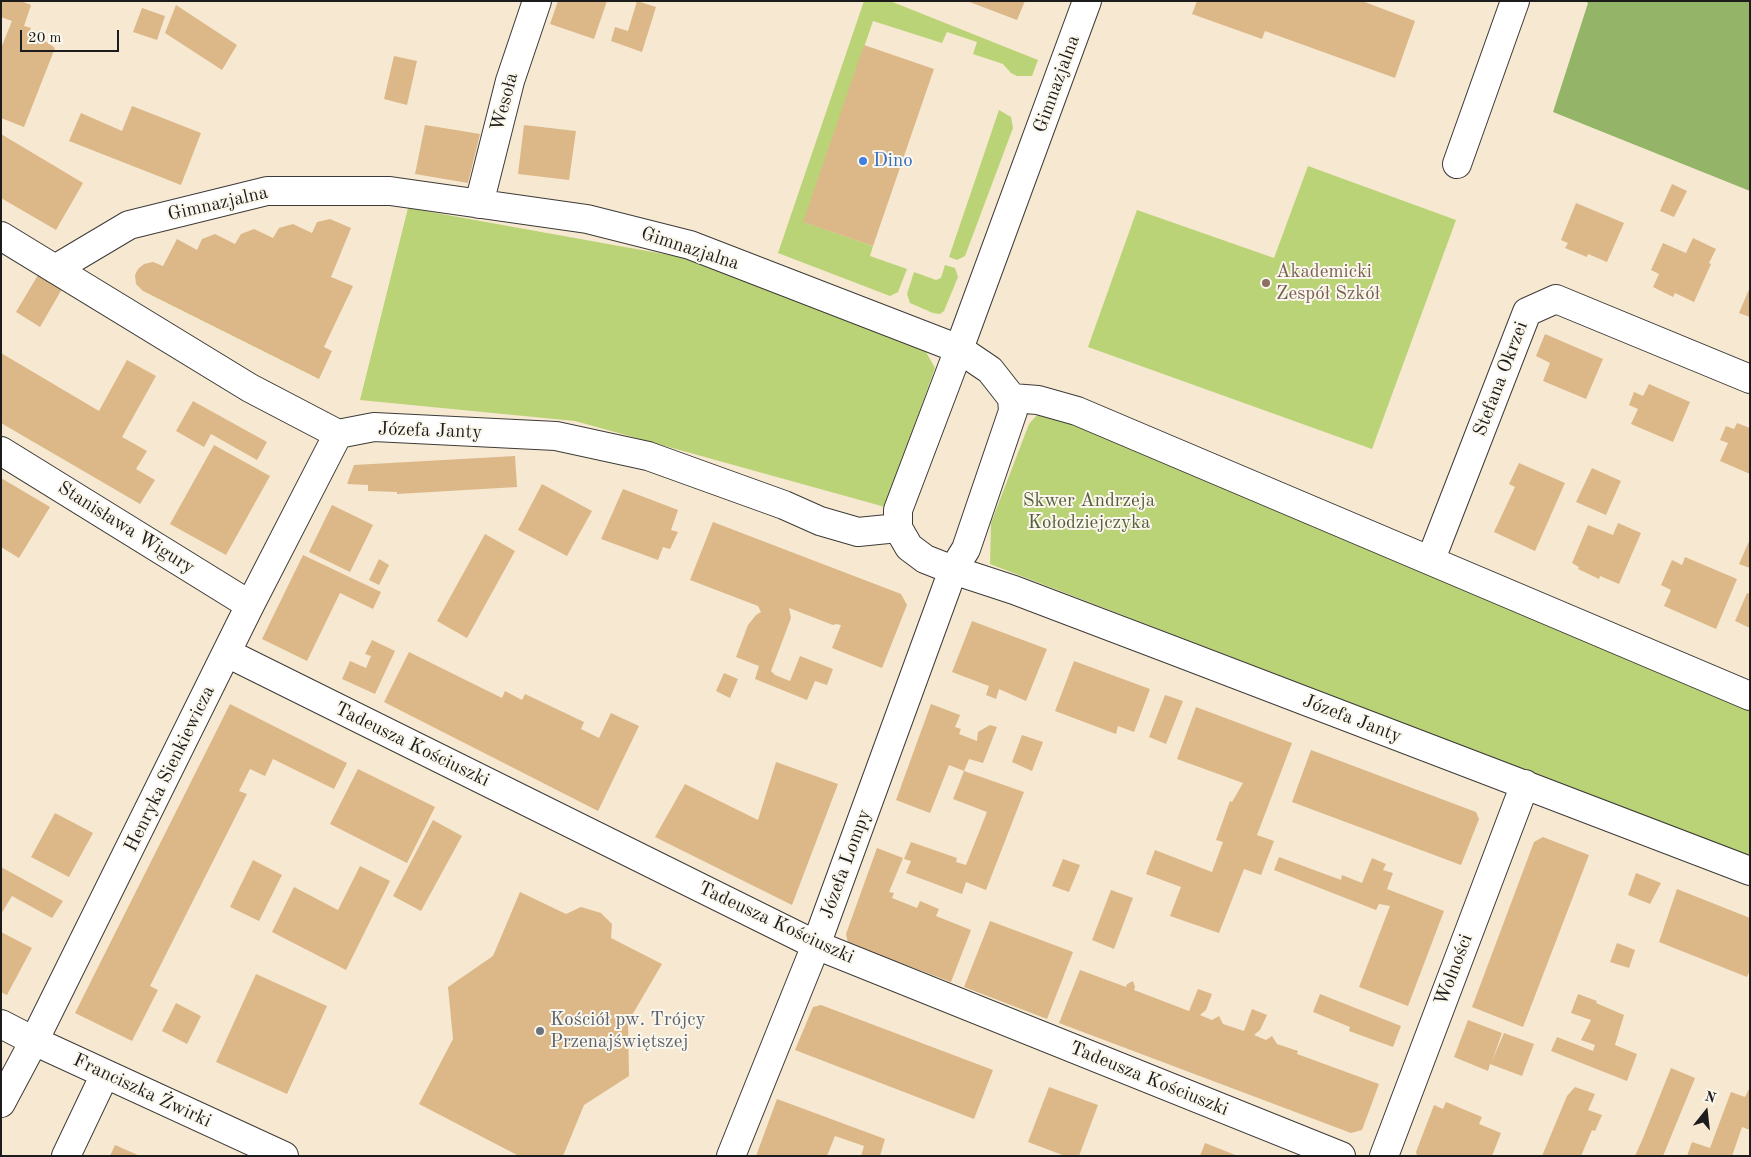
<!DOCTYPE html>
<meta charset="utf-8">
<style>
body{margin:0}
#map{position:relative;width:1751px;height:1157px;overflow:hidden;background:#f6e8d1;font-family:"Old Standard TT",serif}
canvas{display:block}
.frame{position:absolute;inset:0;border:2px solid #1c1c1c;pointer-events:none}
.north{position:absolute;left:1681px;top:1087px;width:50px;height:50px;-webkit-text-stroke:4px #fbf7ec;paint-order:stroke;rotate:16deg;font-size:14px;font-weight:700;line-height:20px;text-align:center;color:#1c1c1c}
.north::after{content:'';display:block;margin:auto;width:18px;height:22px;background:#1c1c1c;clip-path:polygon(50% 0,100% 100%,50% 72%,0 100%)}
.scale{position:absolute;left:20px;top:30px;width:99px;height:22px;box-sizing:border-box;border:2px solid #1c1c1c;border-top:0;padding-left:6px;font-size:15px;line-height:18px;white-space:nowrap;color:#1c1c1c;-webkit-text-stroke:4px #fbf7ec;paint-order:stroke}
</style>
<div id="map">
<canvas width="1751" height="1157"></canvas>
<div class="frame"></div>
<div class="north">N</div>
<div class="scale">20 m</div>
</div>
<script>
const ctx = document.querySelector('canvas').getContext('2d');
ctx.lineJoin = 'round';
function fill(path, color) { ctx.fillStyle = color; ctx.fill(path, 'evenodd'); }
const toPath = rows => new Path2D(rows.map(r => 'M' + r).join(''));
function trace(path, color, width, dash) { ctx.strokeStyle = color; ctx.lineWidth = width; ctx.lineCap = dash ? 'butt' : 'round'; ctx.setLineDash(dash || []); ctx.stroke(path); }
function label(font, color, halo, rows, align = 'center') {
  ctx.font = font + ' "Old Standard TT",serif'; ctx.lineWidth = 4; ctx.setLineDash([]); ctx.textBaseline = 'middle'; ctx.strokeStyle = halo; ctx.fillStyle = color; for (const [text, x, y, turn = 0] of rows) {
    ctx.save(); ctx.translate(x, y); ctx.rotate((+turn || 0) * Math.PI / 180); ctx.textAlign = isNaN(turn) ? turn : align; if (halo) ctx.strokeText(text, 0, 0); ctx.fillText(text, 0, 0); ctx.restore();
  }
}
fill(toPath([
 [864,1,890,1,1038,60,1032,76,1017,76,1011,73,1003,64,973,54,977,42,947,32,942,43,873,21,804,222,873,246,870,256,907,269,898,292,890,296,778,253],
 [999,110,1011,117,1013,128,965,256,957,260,949,257],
 [1308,166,1456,220,1372,449,1088,347,1137,210,1274,258],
 [408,208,747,269,922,345,935,368,885,507,575,421,360,400],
 [945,265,955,268,958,277,944,311,940,314,933,313,910,303,907,294,914,272,936,280,941,278],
 [1047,404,1750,704,1750,859,1597,798,990,564,991,523,1029,424]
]), '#bbd377');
fill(toPath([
 [1585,1,1750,1,1750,191,1553,112,1588,3]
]), '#94b568');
fill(toPath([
 [1,1,21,1,31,5,24,26,31,28,30,30,55,48,24,127,1,118,1,48,12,21,1,17],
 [558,1,607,1,594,39,550,24],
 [637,1,656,7,642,52,611,41,615,27,628,31],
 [967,1,1025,1,1017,20],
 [1197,1,1362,1,1415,21,1395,78,1265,31,1262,39,1192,14],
 [176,5,237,45,222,70,165,33],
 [142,8,165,16,157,40,133,32],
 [864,45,934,69,873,246,803,222],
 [394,56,417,61,407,105,384,99],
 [132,106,201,133,181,185,69,141,81,113,122,131],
 [425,125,480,134,468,183,415,174],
 [524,125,576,131,569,180,518,174],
 [1,134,83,183,56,230,1,198],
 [1672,184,1687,191,1674,217,1660,211],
 [1576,203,1624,223,1607,262,1588,254,1587,257,1565,248,1568,243,1561,240],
 [330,219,351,228,331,277,353,286,324,347,332,351,319,379,143,291,136,284,135,275,138,269,144,264,153,262,163,266,177,239,197,250,202,239,215,234,235,244,241,234,254,229,273,238,279,228,293,224,312,233,317,222],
 [1693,238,1716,249,1709,263,1711,264,1694,302,1675,293,1673,297,1653,287,1659,274,1651,270,1663,243,1686,253],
 [38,275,62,289,40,327,16,312],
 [1750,287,1750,317,1739,313],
 [1545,334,1603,359,1586,399,1543,381,1550,363,1536,356],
 [1,353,99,411,127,360,156,376,122,437,147,451,136,469,155,480,140,504,1,423],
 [1649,384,1690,402,1673,442,1631,424,1638,409,1629,405,1634,392,1643,396],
 [193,401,267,442,257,460,211,434,204,447,176,431],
 [1737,423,1750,428,1750,474,1720,461,1728,443,1720,440,1726,426,1734,429],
 [214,445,270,476,226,555,170,524],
 [515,456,517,487,397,494,397,492,368,491,368,485,347,484,354,465],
 [1519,463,1565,483,1535,551,1494,532,1515,487,1509,484],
 [1592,468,1621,481,1606,515,1576,502],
 [1,478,50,507,19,558,1,547],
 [542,484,592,511,567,556,518,530],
 [623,489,678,510,671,530,678,532,670,549,663,547,658,560,601,539],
 [332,505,373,525,350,572,309,552],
 [713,522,901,594,907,605,882,668,832,648,841,625,836,624,833,625,789,608,791,618,771,671,775,675,790,681,800,656,833,669,827,685,815,681,807,700,755,679,759,666,736,657,748,625,756,615,761,612,758,606,690,580],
 [1618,523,1641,533,1619,584,1600,576,1599,579,1578,569,1579,567,1572,563,1588,525,1613,535],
 [485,534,515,551,467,638,437,621],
 [1750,539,1750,568,1739,564],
 [303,555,381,592,373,609,340,593,307,661,262,639],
 [1685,557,1737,579,1716,629,1664,606,1671,590,1661,585,1672,560,1682,565],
 [379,559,389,565,379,585,369,580],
 [1747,593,1750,594,1750,628,1735,621],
 [972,621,1047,649,1026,701,999,689,996,699,986,695,989,686,952,672],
 [372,640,395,651,375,694,342,679,350,661,366,668,371,656,365,654],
 [409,652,502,698,505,691,522,700,525,694,584,722,581,729,599,738,611,713,639,726,598,811,384,702],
 [1074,661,1150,689,1134,732,1118,726,1116,734,1055,711],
 [724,673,738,679,730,698,716,691],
 [1165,695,1183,701,1166,744,1149,737],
 [230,704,347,763,334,789,273,759,265,776,250,769,239,791,247,794,150,986,158,990,132,1041,75,1013],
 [931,704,960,715,955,727,961,729,959,734,977,741,978,732,990,725,997,727,983,763,969,759,964,771,949,765,930,813,896,800],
 [1196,707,1292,743,1257,835,1274,841,1261,875,1244,869,1219,933,1170,916,1181,887,1146,874,1155,850,1212,872,1223,842,1216,840,1230,801,1232,802,1243,783,1177,759],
 [1022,735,1043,742,1032,771,1012,762],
 [1311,750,1476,812,1479,819,1461,865,1292,802],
 [776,762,838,784,792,905,655,837,685,784,758,820],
 [358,769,435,807,407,863,330,824],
 [964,771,1024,792,986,890,966,882,962,894,906,873,911,861,904,859,911,842,957,858,956,862,966,865,987,812,953,799],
 [55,813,93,833,69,877,31,857],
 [433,820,462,836,421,911,393,896],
 [1543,837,1589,855,1523,1027,1472,1007,1534,842],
 [877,848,903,858,889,892,894,893,892,898,917,908,920,901,939,909,936,916,971,930,951,982,848,943,846,934],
 [1279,857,1341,880,1342,875,1362,883,1372,858,1386,864,1383,870,1393,873,1387,889,1444,911,1408,1006,1359,987,1390,906,1379,904,1376,910,1274,870],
 [1063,859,1080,865,1069,892,1052,886],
 [253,860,282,875,259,921,230,907],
 [360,866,390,881,346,970,272,932,294,887,338,910],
 [1,867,63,901,52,918,12,896,1,914],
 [1636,873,1661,883,1650,904,1628,895],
 [1677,889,1750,918,1750,970,1747,977,1659,942],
 [1111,890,1133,898,1114,949,1092,940],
 [520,892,566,914,581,907,601,913,612,924,611,938,662,964,628,1022,629,1076,584,1105,563,1156,519,1156,419,1104,453,1039,448,987,493,956],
 [990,921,1073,952,1047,1019,964,987],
 [1,932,32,948,7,995,1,992],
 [1617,943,1635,950,1629,968,1610,962],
 [1080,970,1126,987,1127,984,1133,981,1135,987,1134,990,1189,1011,1198,989,1212,994,1206,1010,1200,1015,1212,1020,1219,1016,1223,1024,1244,1031,1252,1009,1267,1015,1260,1030,1254,1035,1266,1040,1272,1036,1277,1044,1298,1051,1297,1054,1379,1084,1362,1130,1351,1133,1059,1023],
 [256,974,327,1006,287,1094,216,1062],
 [1320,994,1401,1026,1393,1047,1349,1031,1350,1027,1313,1012],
 [1578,994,1597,1001,1596,1003,1624,1015,1615,1045,1637,1054,1627,1081,1551,1051,1557,1037,1593,1051,1595,1045,1581,1040,1591,1020,1571,1013],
 [176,1003,201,1016,187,1044,162,1031],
 [821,1005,993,1070,974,1119,795,1050,813,1007],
 [1468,1020,1502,1033,1492,1061,1504,1033,1534,1044,1522,1076,1490,1064,1488,1071,1454,1057],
 [1671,1068,1695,1078,1663,1156,1635,1156,1643,1138],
 [1049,1087,1098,1105,1079,1156,1065,1156,1028,1142],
 [1575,1087,1595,1094,1588,1110,1602,1115,1595,1131,1592,1130,1581,1156,1542,1156,1567,1096],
 [1750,1087,1750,1130,1742,1127,1732,1156,1687,1156,1692,1142,1710,1148,1731,1092,1745,1097],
 [777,1099,885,1139,880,1156,861,1156,864,1146,835,1136,827,1156,756,1156],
 [1446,1102,1482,1117,1479,1124,1501,1133,1492,1156,1417,1156,1416,1152,1434,1105,1443,1109],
 [1205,1143,1238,1156,1200,1156],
 [115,1145,140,1156,110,1156]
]), '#dcb889');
const minor = toPath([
 [1457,164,1515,1],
 [479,204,510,81,537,1],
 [1,236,250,388,338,434,374,427,556,436,648,456,784,505,820,521,858,532,898,528],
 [55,269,129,225,267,191,390,191,587,219,690,245,959,349,1087,1],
 [1012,398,1038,400,1077,411,1750,696],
 [1,451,250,605],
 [1431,559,1527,312,1556,299,1750,379],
 [227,653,816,945,1341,1156],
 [1,1024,34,1041,284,1156],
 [1,1103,34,1041,250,605,338,434],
 [66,1156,105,1074],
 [731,1156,816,945,953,570,966,549,1013,411,1012,398,990,370,959,349,898,510,898,528,909,547,925,559,953,570,1014,590,1172,650,1750,871],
 [1384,1156,1525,784]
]);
trace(minor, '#3d3b37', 30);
trace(minor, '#fff', 28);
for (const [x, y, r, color] of [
 [863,161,5,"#3f7fe0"],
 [1266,283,5,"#8d6e63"],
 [540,1031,5,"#6b7280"]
]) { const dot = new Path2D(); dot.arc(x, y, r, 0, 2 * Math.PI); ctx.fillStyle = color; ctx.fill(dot); trace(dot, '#fbf7ec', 2); }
label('19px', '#1c1c1c', '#fbf7ec', [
 ["Gimnazjalna",1057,84,-70],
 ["Wesoła",505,102,-75],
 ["Gimnazjalna",218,204,-13],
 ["Gimnazjalna",690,249,18],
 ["Stefana Okrzei",1501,379,-69],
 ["Józefa Janty",430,431,2],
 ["Stanisława Wigury",126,528,32],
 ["Józefa Janty",1352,719,21],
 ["Tadeusza Kościuszki",412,745,26],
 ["Henryka Sienkiewicza",170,769,-64],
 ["Józefa Lompy",846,864,-70],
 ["Tadeusza Kościuszki",776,923,25],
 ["Wolności",1454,970,-69],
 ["Tadeusza Kościuszki",1149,1079,22],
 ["Franciszka Żwirki",142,1091,25]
]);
label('19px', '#366cbe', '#fbf7ec', [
 ["Dino",873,161]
], 'left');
label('19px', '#785e54', '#fbf7ec', [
 ["Akademicki",1276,272],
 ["Zespół Szkół",1276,294]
], 'left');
label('19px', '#545c3c', '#fbf7ec', [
 ["Skwer Andrzeja",1089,501],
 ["Kołodziejczyka",1089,523]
]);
label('19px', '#5b616d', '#fbf7ec', [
 ["Kościół pw. Trójcy",550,1020],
 ["Przenajświętszej",550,1042]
], 'left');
</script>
